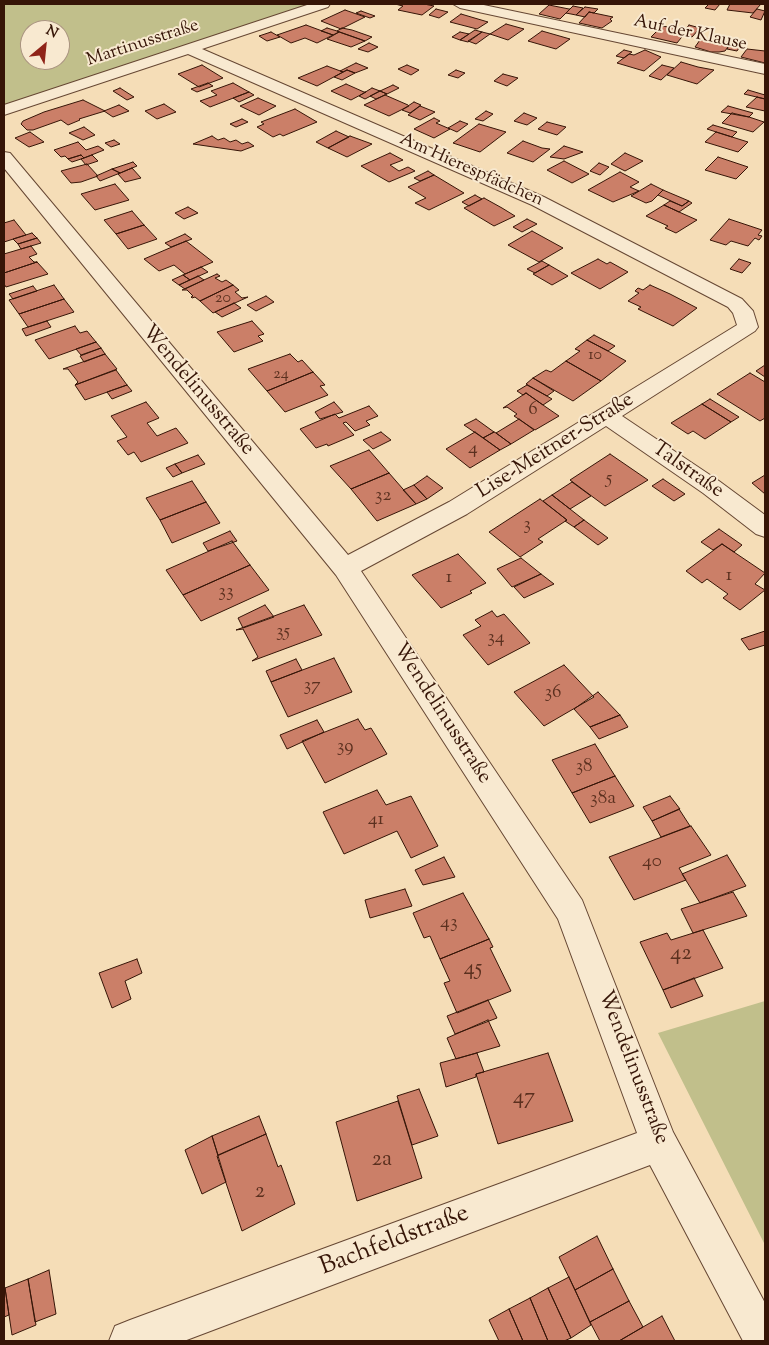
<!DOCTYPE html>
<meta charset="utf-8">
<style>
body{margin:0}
#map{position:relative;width:769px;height:1345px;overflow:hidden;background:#f5ddb7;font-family:"Sorts Mill Goudy",serif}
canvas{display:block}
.frame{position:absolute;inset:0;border:5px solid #361507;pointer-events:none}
.north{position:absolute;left:20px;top:20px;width:50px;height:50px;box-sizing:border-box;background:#f8e9d0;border:1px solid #aa9480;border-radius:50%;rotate:28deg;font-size:14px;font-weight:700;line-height:20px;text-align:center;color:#361507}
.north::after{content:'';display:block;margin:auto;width:18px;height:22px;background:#8f2418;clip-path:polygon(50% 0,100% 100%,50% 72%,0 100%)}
</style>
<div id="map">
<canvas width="769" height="1345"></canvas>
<div class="frame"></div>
<div class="north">N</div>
</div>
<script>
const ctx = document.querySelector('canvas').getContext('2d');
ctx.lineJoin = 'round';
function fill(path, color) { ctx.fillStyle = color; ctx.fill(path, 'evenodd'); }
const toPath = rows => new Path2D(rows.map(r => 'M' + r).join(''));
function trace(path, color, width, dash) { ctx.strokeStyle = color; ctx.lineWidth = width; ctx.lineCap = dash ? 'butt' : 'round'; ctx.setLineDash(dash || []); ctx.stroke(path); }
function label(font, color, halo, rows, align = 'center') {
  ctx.font = font + ' "Sorts Mill Goudy",serif'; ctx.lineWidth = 4; ctx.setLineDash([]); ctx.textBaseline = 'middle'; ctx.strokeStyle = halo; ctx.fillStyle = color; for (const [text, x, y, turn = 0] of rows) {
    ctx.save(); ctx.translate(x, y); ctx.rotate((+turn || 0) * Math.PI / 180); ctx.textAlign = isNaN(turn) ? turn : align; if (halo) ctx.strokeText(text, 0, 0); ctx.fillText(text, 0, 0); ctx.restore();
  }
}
fill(toPath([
 [4,4,309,4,4,105],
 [30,30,60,30,60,60,30,60],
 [765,1001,765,1245,658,1033]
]), '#c1bf8b');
const building = toPath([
 [395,4,424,4,434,6,422,15,398,10,403,6,395,4],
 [709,4,720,4,715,10,705,8,709,4],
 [730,4,761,4,753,13,727,10,730,4],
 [549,5,569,9,570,9,560,19,539,14,549,5],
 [573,6,583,8,576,15,566,13,573,6],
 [585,7,598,9,594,13,589,12,585,17,576,15,585,7],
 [436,9,448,12,439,18,429,15,436,9],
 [757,9,765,11,761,20,750,17,757,9],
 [345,10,365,17,341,29,321,21,345,10],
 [361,11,375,16,370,18,356,13,361,11],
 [589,12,613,17,610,19,612,21,602,28,579,23,589,12],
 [461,14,488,22,477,29,450,22,461,14],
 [506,24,524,29,508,40,490,34,506,24],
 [306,25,333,35,317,43,305,38,291,43,277,35,306,25],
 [689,25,700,28,692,37,683,33,689,25],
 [662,26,686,30,683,33,685,33,677,43,651,37,662,26],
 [327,28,337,31,339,32,333,35,321,31,327,28],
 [342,28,352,30,372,37,365,41,337,31,342,28],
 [475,30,482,32,468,42,460,40,475,30],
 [542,31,570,39,556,49,528,41,542,31],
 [271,32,280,37,267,41,259,36,271,32],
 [339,32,365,41,351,47,327,39,339,32],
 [460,32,469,34,460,40,452,37,460,32],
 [482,32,490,34,476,44,468,41,482,32],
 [713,39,731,43,725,51,719,52,711,52,695,47,700,40,713,39],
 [732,40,743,42,737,51,727,49,732,40],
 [369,43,378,47,368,52,358,49,369,43],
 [747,49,765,51,765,63,741,57,747,49],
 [624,50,632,52,624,58,616,56,624,50],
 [645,50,661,57,644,71,617,63,629,54,634,55,645,50],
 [681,62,698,67,714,70,697,84,667,75,681,62],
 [356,63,368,68,355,73,347,70,343,72,340,71,356,63],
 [202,65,223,78,199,87,178,74,202,65],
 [407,65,419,70,411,75,398,69,407,65],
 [662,65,674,68,661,80,649,76,662,65],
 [327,66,343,72,317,86,298,78,327,66],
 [347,70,355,73,342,80,334,77,347,70],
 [456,70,465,73,458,78,448,75,456,70],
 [503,74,518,78,507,86,494,81,503,74],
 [208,83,213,86,197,92,191,89,208,83],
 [233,83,249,92,210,107,200,101,217,95,211,91,233,83],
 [346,84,364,92,366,92,351,100,331,91,346,84],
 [393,85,399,88,387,94,380,91,393,85],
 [120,88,134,97,127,100,113,91,120,88],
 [372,88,380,91,365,99,359,96,372,88],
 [748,90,765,95,765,99,744,94,748,90],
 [380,91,387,94,376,99,370,96,380,91],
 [249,92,254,95,239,102,233,98,249,92],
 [385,95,408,105,409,106,389,116,364,105,385,95],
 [757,97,765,99,765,111,746,107,757,97],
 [258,98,276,106,259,115,240,106,258,98],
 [83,100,105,111,79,119,80,120,68,125,61,120,33,130,27,130,21,124,23,121,44,112,83,100],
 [414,102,421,105,410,113,402,110,414,102],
 [164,104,176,112,157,119,145,111,164,104],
 [119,105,129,111,113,117,104,111,119,105],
 [420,106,435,112,420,120,408,115,420,106],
 [728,106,753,113,749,117,721,112,728,106],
 [295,109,317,122,283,136,280,134,273,137,257,127,264,124,261,122,295,109],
 [486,111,493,114,483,121,475,119,486,111],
 [524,113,537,118,527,125,514,121,524,113],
 [732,113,749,117,764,122,753,132,722,123,732,113],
 [434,118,440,121,436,123,450,129,434,138,414,129,434,118],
 [242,119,248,122,236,127,230,124,242,119],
 [460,121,468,124,457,132,448,128,460,121],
 [547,122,566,127,557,135,538,129,547,122],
 [479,124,506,132,480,152,453,143,479,124],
 [713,125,737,132,732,137,707,129,713,125],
 [84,127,95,135,83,140,69,133,84,127],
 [336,131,349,137,328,148,316,142,336,131],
 [30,132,44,142,29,147,15,138,30,132],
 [716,132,748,142,738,152,705,142,716,132],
 [212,136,218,140,224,138,230,142,236,140,242,144,248,142,254,146,241,151,193,144,212,136],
 [350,136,372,144,347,157,328,148,350,136],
 [114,140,120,144,111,147,105,143,114,140],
 [523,141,542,148,550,149,533,162,507,153,523,141],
 [78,142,86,150,98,146,104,150,84,158,81,155,68,159,65,156,61,157,54,150,78,142],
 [564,146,583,152,564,159,550,157,564,146],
 [390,153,403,160,390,165,399,171,408,167,415,171,389,182,361,166,390,153],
 [625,153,643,161,625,171,611,164,625,153],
 [81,155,84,158,72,162,68,159,81,155],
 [92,155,98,161,86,165,81,159,92,155],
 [718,157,748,167,736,179,705,170,718,157],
 [564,161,589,174,572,183,547,170,564,161],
 [133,162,137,166,120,173,112,169,133,162],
 [599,163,609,167,600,175,590,171,599,163],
 [87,164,98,176,81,182,71,183,61,171,87,164],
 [132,168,141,178,125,182,118,174,132,168],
 [112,169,120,173,100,181,96,176,112,169],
 [428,171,434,175,420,181,414,178,428,171],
 [620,172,639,182,630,187,639,191,613,202,588,190,620,172],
 [434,175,464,193,429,210,415,203,426,198,408,187,434,175],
 [115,184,129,200,95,210,81,194,115,184],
 [651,184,663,190,652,201,646,203,631,196,651,184],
 [663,190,689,201,682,206,658,195,663,190],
 [475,195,482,199,469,206,462,202,475,195],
 [484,198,502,208,515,216,494,226,464,208,484,198],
 [670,201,682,206,689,201,692,203,679,212,664,205,670,201],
 [664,205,679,212,697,220,676,233,665,228,668,226,646,216,664,205],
 [188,207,198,213,184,219,175,213,188,207],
 [132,211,144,225,116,234,104,220,132,211],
 [527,219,537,224,522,232,513,227,527,219],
 [729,219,762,230,758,235,762,236,759,240,755,238,748,246,731,241,726,245,710,240,729,219],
 [14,220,26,235,4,242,4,223,14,220],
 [144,225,157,239,128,249,116,234,144,225],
 [532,231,563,248,539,262,508,245,532,231],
 [32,233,37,238,18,244,13,239,32,233],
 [185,234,192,239,171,247,165,243,185,234],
 [37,238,41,243,21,249,18,244,37,238],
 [186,241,213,262,185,274,174,265,159,271,144,259,186,241],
 [31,246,37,254,29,257,34,262,37,262,4,273,4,254,31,246],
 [598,259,607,264,610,262,628,272,600,289,571,273,598,259],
 [739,259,751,263,742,273,730,269,739,259],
 [542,261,549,265,535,273,527,269,542,261],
 [37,262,48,274,6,287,4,284,4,273,37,262],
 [549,265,568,276,552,285,533,274,549,265],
 [201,267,208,272,190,280,183,275,201,267],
 [217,274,220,276,215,278,222,282,226,280,233,285,200,301,195,297,192,298,191,297,193,296,187,290,182,290,217,274],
 [183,275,190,280,179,285,172,280,183,275],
 [198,276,204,280,185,289,179,285,198,276],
 [54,285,64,299,19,314,9,300,54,285],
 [233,285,239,290,235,292,242,298,248,297,213,313,200,301,233,285],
 [650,285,670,294,697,308,673,326,638,309,641,307,628,301,639,293,635,291,638,288,643,290,650,285],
 [33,286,37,291,13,299,9,294,33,286],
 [266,296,274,302,256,311,247,305,266,296],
 [64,299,74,312,28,327,19,314,64,299],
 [234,303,241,308,222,317,215,312,234,303],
 [47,321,51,327,26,336,22,329,47,321],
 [252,321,264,334,258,336,263,341,234,352,217,332,252,321],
 [75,326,80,333,87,331,96,342,49,359,35,340,75,326],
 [594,335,615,346,608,351,587,340,594,335],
 [587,340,608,351,626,361,601,381,566,361,580,351,575,349,587,340],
 [96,342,101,348,81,355,76,349,96,342],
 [101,348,105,354,84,362,80,356,101,348],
 [105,354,117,369,75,385,78,382,68,369,63,369,105,354],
 [290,354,298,362,302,360,313,372,267,391,248,369,290,354],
 [566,361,601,381,573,401,533,378,546,370,551,372,566,361],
 [765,365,765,377,756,371,765,365],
 [116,370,127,385,85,400,75,385,116,370],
 [313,372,325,385,320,386,328,395,285,412,267,391,313,372],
 [750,373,765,382,765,418,760,421,717,394,750,373],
 [533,378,554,391,547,396,526,384,533,378],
 [127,385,132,391,112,399,107,392,127,385],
 [527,385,547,396,552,399,543,405,526,393,523,395,517,391,527,385],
 [526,393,543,405,559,416,535,430,514,416,517,414,507,407,503,408,526,393],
 [710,399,739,417,731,422,702,404,710,399],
 [146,402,159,418,147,423,157,436,176,428,188,443,141,462,134,452,128,455,117,441,127,437,111,416,146,402],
 [334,402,343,412,320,419,315,412,334,402],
 [702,404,731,422,705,439,693,431,688,434,671,423,702,404],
 [369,406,378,416,366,421,370,425,355,431,346,422,343,423,354,435,328,446,327,444,316,448,300,429,335,414,339,418,369,406],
 [476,419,494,432,483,438,464,425,476,419],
 [519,419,534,430,511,444,496,433,519,419],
 [381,432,391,440,373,449,363,440,381,432],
 [475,432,500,450,470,468,446,449,475,432],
 [494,432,496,433,511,444,500,450,483,438,494,432],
 [369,450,389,473,351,489,330,466,369,450],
 [610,454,648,480,605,506,570,480,610,454],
 [198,455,205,464,182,473,175,464,198,455],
 [175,464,182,473,173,477,166,468,175,464],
 [389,473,416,504,377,521,351,489,389,473],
 [765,475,765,494,752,483,765,475],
 [427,476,443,488,427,499,414,485,427,476],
 [663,479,685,494,674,501,652,486,663,479],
 [192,481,206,502,160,520,146,498,192,481],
 [572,482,591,496,570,509,552,495,572,482],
 [414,485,427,499,416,504,403,490,414,485],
 [552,495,570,509,584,520,574,527,565,521,567,520,543,501,552,495],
 [540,499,567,520,538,539,543,542,520,557,489,532,540,499],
 [206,502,220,523,172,543,160,520,206,502],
 [584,520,608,538,598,545,574,527,584,520],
 [719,529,742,545,734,552,722,544,713,550,701,542,719,529],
 [230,531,237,541,208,551,203,543,230,531],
 [232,541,250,565,183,595,166,570,232,541],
 [722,544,765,573,755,584,765,590,740,610,723,598,728,594,707,579,702,583,686,571,722,544],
 [458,554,486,583,470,591,472,593,441,608,412,575,458,554],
 [521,558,541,574,512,587,497,569,521,558],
 [250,565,269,590,201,621,183,595,250,565],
 [541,574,554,584,524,598,514,587,541,574],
 [265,605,274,617,243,628,238,618,265,605],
 [304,605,322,635,252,661,258,657,243,629,236,630,304,605],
 [492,611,497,617,504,614,530,643,488,665,463,635,481,626,475,620,492,611],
 [765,631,765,645,749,650,741,639,765,631],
 [334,658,352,692,288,717,271,682,334,658],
 [296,659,302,670,271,682,266,671,296,659],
 [564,665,594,697,544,726,514,692,564,665],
 [598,692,620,715,590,727,574,709,598,692],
 [620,715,628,727,599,739,590,727,620,715],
 [358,719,365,730,371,728,387,754,325,783,302,741,358,719],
 [317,720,324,732,287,749,280,735,317,720],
 [595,744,615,776,572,793,552,760,595,744],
 [615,776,634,806,590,823,572,793,615,776],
 [377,790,386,805,411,796,438,846,411,858,397,831,344,854,323,812,377,790],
 [670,796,680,809,652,821,643,807,670,796],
 [679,809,690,826,661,837,652,821,679,809],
 [691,826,711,855,679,868,686,880,634,900,609,857,691,826],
 [727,855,746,886,700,903,682,874,727,855],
 [444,857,455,877,423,885,415,870,444,857],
 [405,889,412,906,370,918,365,900,405,889],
 [733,892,747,916,693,933,681,909,733,892],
 [463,893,489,939,440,959,430,936,424,938,413,913,463,893],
 [703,930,723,968,663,990,640,942,667,933,671,940,703,930],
 [489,939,493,947,490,948,511,991,457,1013,444,983,450,981,440,959,489,939],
 [137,959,142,973,125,981,131,999,112,1008,99,973,137,959],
 [694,978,703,996,671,1008,663,990,694,978],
 [488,1000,497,1018,455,1034,447,1016,488,1000],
 [488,1020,500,1046,456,1059,447,1038,488,1020],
 [477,1053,484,1072,476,1074,476,1077,446,1087,440,1063,477,1053],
 [548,1053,573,1121,498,1144,476,1074,548,1053],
 [419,1089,438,1136,412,1145,397,1096,419,1089],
 [398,1101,422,1178,357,1201,336,1122,398,1101],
 [259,1116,266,1134,218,1155,212,1136,259,1116],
 [266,1134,278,1167,281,1165,295,1204,242,1231,217,1156,266,1134],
 [212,1136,226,1182,202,1194,185,1150,212,1136],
 [597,1236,613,1269,575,1290,559,1257,597,1236],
 [613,1269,629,1301,590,1322,575,1290,613,1269],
 [49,1270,56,1314,35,1322,28,1279,49,1270],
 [569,1277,591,1325,571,1338,548,1288,569,1277],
 [28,1279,36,1325,12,1335,5,1288,28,1279],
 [5,1288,9,1315,4,1317,4,1289,5,1288],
 [548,1288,571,1338,564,1341,548,1341,530,1298,548,1288],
 [530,1298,548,1341,523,1341,509,1309,530,1298],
 [629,1301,643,1327,619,1341,600,1341,590,1322,629,1301],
 [509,1309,523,1341,499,1341,489,1320,509,1309],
 [662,1316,675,1341,619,1341,643,1327,662,1316]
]);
fill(building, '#cb7f68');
trace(building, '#361507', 1);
const minor = toPath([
 [310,4,330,4,328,7,202,49,544,197,742,299,753,311,758,327,755,331,622,416,719,481,765,515,765,537,756,534,703,493,606,426,467,514,361,571,582,900,673,1132,765,1303,765,1341,743,1341,650,1165,184,1341,109,1341,115,1326,130,1320,637,1133,558,919,336,575,4,168,4,152,10,153,348,555,449,502,737,325,733,313,728,307,532,205,188,54,4,115,4,105,310,4],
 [453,4,479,4,765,64,765,74,460,8,453,4]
]);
trace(minor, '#664733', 2);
fill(minor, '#f8e9d0');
label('16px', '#5b301f', null, [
 ["20",223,299],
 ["10",595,356],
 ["24",281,375]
]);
label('18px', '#361507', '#f8e9d0', [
 ["Auf der Klause",690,34,12],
 ["Martinusstraße",143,44,-18],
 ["Am Hierespfädchen",471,171,24]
]);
label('19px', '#5b301f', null, [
 ["6",533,411],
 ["4",473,450],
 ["5",609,480],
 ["32",383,497],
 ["3",527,526],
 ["1",729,577],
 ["1",449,579],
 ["33",226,593],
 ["35",283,633],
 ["34",496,639],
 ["37",312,687],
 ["36",553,694],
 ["39",345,748],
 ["38",584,768],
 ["38a",603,800],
 ["41",376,821],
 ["40",652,863],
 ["43",449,924]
]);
label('21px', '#361507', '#f8e9d0', [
 ["Wendelinusstraße",197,391,50],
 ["Lise-Meitner-Straße",556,447,-32],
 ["Talstraße",687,471,35],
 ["Wendelinusstraße",441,714,57],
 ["Wendelinusstraße",632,1068,69]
]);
label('22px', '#5b301f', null, [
 ["42",681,955],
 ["45",473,970],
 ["47",524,1099],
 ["2a",382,1161],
 ["2",260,1193]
]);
label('25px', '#361507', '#f8e9d0', [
 ["Bachfeldstraße",395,1242,-21]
]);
</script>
